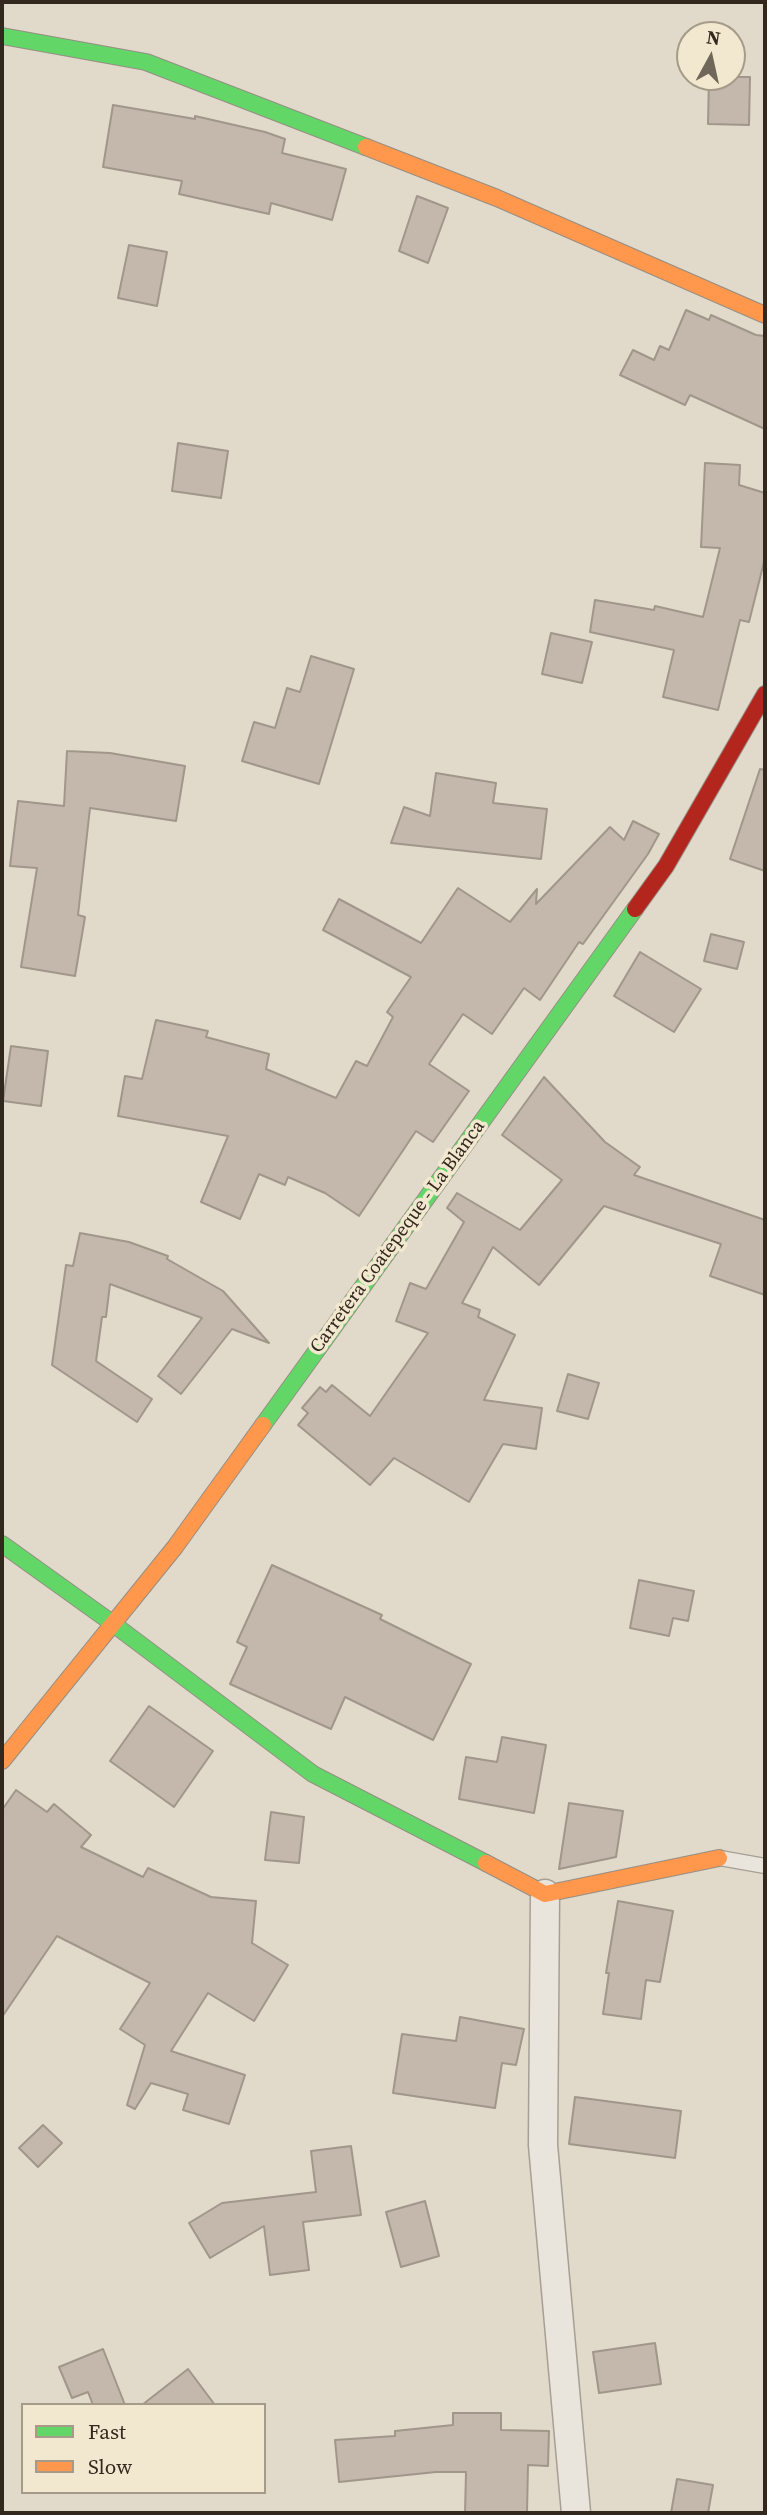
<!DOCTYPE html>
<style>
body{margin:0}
#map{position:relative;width:767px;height:2515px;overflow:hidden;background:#e1daca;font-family:"Source Serif 4",serif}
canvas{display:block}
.frame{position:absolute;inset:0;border:4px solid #33281d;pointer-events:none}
.legend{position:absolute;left:21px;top:2403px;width:245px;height:91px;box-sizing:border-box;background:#f2e8d0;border:2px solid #a69b88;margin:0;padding:9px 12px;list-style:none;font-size:21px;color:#33281d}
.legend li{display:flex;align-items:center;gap:14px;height:35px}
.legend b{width:35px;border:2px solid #a69b88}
.north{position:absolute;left:676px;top:21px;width:70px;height:70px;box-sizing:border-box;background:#f2e8d0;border:2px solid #a69b88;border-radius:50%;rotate:8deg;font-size:19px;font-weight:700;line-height:28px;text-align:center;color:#33281d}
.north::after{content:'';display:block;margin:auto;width:24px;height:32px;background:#70665a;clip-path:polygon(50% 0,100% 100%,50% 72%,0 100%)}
</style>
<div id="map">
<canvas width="767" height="2515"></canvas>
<div class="frame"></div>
<ul class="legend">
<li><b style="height:9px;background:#63d668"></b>Fast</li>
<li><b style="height:9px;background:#ff974d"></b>Slow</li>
</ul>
<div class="north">N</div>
</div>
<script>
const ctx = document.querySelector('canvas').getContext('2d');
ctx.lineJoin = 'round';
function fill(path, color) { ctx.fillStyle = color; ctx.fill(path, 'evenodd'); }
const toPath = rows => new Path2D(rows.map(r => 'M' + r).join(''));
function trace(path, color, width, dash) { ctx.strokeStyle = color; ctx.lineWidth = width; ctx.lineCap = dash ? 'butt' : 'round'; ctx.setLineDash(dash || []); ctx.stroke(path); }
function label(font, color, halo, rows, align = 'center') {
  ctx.font = font + ' "Source Serif 4",serif'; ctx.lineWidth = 7; ctx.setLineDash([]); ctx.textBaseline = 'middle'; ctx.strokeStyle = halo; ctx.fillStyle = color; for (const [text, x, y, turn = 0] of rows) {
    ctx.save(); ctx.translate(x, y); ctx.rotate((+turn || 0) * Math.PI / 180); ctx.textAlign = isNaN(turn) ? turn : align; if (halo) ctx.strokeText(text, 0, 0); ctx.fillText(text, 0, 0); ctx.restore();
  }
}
const building = toPath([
 [709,77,750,77,749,125,708,124,709,77],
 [113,105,195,119,195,116,265,132,285,139,282,153,346,169,332,220,271,203,269,214,179,194,182,181,103,167,113,105],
 [417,196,448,208,428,263,399,251,417,196],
 [129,245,167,252,157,306,118,298,129,245],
 [686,310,709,320,711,315,756,335,765,336,765,429,690,395,685,405,620,375,633,350,654,360,660,346,669,350,686,310],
 [178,443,228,451,221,498,172,491,178,443],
 [705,463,740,465,739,485,765,493,765,558,749,622,740,620,718,710,663,697,674,650,590,632,595,600,654,610,655,606,703,617,720,548,701,547,705,463],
 [551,633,592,642,582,683,542,674,551,633],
 [311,656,354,669,319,784,242,761,254,722,275,728,287,688,300,692,311,656],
 [67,751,110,753,185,766,176,821,90,808,78,915,85,917,75,976,21,967,37,868,10,866,18,801,64,806,67,751],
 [760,769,765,770,765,871,730,859,760,769],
 [436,773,496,783,493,803,547,809,541,859,391,843,404,807,430,816,436,773],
 [633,821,659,834,648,854,583,944,579,942,540,1000,524,988,492,1034,463,1014,429,1064,469,1091,433,1142,416,1131,359,1216,325,1193,288,1177,285,1185,259,1174,240,1219,201,1202,228,1136,118,1116,125,1076,142,1079,156,1020,208,1031,206,1037,269,1054,266,1069,336,1098,356,1061,367,1066,393,1017,387,1012,411,977,323,930,339,899,421,943,458,888,510,922,537,889,536,904,610,827,624,840,633,821],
 [711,934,744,942,737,969,704,961,711,934],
 [640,952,701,989,674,1032,614,996,640,952],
 [11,1046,48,1051,41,1106,3,1101,11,1046],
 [544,1077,605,1142,640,1167,634,1175,765,1220,765,1295,710,1276,721,1244,604,1206,539,1285,493,1247,462,1303,480,1310,478,1317,515,1335,484,1400,542,1408,536,1449,503,1444,469,1502,394,1458,370,1485,298,1425,308,1413,302,1408,320,1387,326,1392,332,1385,370,1416,428,1333,396,1321,410,1283,426,1289,464,1222,447,1208,457,1193,520,1230,562,1180,502,1135,544,1077],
 [80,1233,129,1242,168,1256,167,1259,223,1291,269,1343,232,1329,181,1394,158,1376,202,1318,110,1284,106,1317,102,1317,96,1361,152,1399,137,1422,52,1365,66,1265,73,1266,80,1233],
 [568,1374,599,1383,588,1419,557,1411,568,1374],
 [272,1565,382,1615,380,1619,471,1664,433,1740,345,1697,331,1729,230,1684,247,1647,237,1642,272,1565],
 [639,1580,694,1591,688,1621,673,1618,669,1636,630,1628,639,1580],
 [149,1706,213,1751,174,1807,110,1761,149,1706],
 [502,1737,546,1745,534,1813,459,1799,466,1757,497,1762,502,1737],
 [16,1790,47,1812,54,1804,91,1835,81,1847,143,1877,148,1868,211,1897,256,1901,252,1943,288,1965,254,2021,208,1993,171,2051,245,2075,229,2124,183,2110,188,2094,151,2083,135,2109,127,2105,145,2045,120,2029,150,1983,57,1936,2,2017,2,1810,16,1790],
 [569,1803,623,1811,616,1857,559,1869,569,1803],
 [271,1812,304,1817,299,1863,265,1860,271,1812],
 [618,1901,673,1911,660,1982,646,1980,641,2019,603,2014,609,1973,606,1973,618,1901],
 [460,2017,524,2029,516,2065,502,2063,495,2108,393,2093,402,2034,456,2041,460,2017],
 [575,2097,681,2111,675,2158,569,2144,575,2097],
 [43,2125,62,2143,38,2167,19,2148,43,2125],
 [351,2146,361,2215,303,2222,309,2270,270,2275,264,2226,210,2258,189,2223,222,2203,316,2192,311,2151,351,2146],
 [425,2201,439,2256,401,2267,386,2212,425,2201],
 [655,2343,661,2384,599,2393,593,2352,655,2343],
 [103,2349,125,2405,93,2405,88,2392,72,2398,59,2367,103,2349],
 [188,2369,215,2405,142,2405,188,2369],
 [453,2413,501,2413,501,2430,549,2431,548,2466,528,2465,527,2513,465,2513,466,2472,436,2472,339,2482,335,2440,395,2436,395,2431,453,2425,453,2413],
 [677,2479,713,2485,708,2513,671,2513,677,2479]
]);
fill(building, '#c4b8ac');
trace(building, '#a1968a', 2);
const lane = toPath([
 [720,1858,765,1866]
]);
const street = toPath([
 [545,1894,543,2145,576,2513]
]);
const fast = toPath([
 [2,36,146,62,366,147],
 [263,1425,635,909],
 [2,1544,112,1623,313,1774,486,1863]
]);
const slow = toPath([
 [366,147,497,198,765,315],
 [2,1761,175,1547,263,1425],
 [486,1863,545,1894,719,1858]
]);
const jam = toPath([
 [635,909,666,866,765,694]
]);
trace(lane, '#a69f94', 17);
trace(street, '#a69f94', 31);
trace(fast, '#958e84', 18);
trace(slow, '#958e84', 18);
trace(jam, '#958e84', 18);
trace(lane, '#eae5dc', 14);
trace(street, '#eae5dc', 28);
trace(fast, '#63d668', 16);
trace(slow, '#ff974d', 16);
trace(jam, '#b3261e', 16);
label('19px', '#33281d', '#f2e8d0', [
 ["Carretera Coatepeque - La Blanca",398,1237,-54]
]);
</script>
